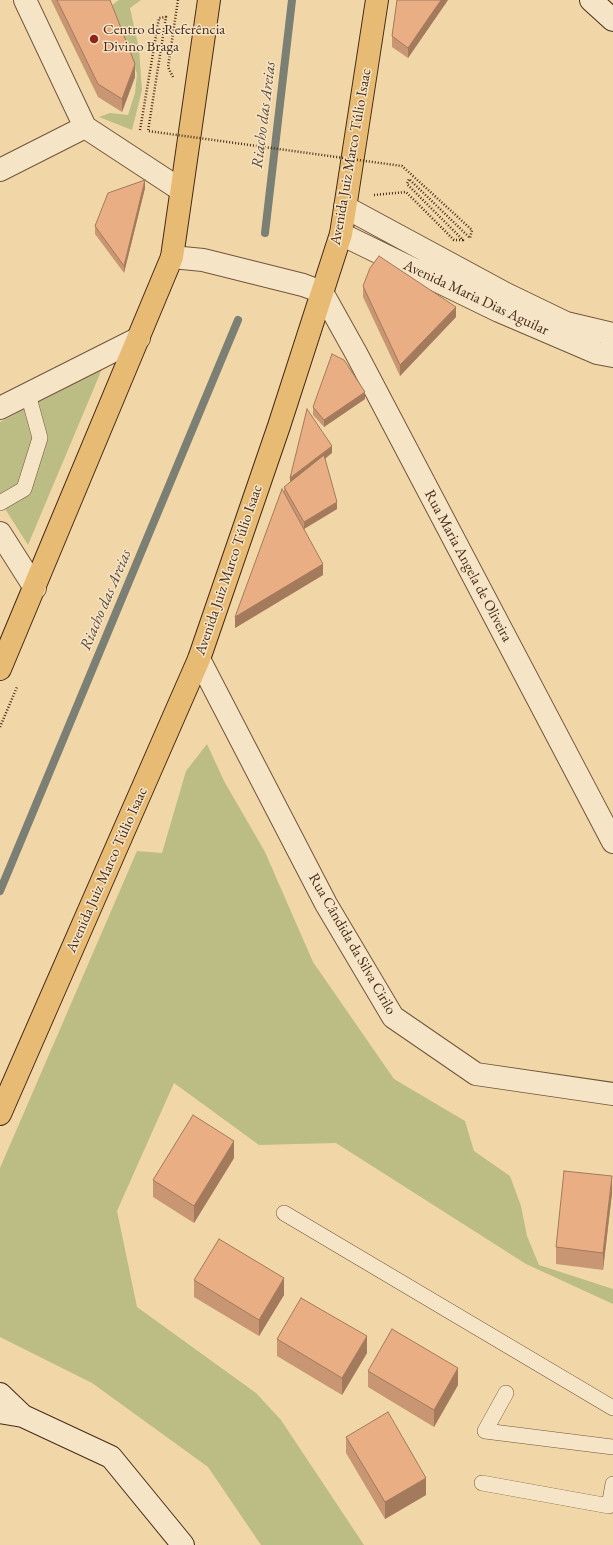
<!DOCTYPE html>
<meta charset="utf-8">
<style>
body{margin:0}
canvas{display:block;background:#f1d6a7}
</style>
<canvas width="613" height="1545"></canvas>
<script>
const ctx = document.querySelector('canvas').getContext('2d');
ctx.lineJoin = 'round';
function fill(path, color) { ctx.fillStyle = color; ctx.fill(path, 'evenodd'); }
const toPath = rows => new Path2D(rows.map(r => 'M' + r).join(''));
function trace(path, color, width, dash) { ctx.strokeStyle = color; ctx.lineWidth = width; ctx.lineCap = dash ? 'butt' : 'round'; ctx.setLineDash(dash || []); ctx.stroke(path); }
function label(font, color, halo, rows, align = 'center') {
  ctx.font = font + ' "EB Garamond",serif'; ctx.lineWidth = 3; ctx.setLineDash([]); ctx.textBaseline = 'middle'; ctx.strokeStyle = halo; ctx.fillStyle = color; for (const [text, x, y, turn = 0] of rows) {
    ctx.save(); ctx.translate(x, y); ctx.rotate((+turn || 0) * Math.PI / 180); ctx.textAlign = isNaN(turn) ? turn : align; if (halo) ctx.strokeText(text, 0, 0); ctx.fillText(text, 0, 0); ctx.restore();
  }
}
fill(toPath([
 [119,0,141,0,130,8,139,49,142,90,132,130,99,117,110,113,128,115,135,93,137,74,112,5],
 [102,369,28,545,0,501,0,422],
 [207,744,224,781,265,852,313,962,394,1079,465,1121,474,1151,510,1176,521,1206,527,1236,539,1265,613,1289,613,1304,526,1264,336,1143,259,1145,174,1083,117,1211,137,1307,256,1393,281,1420,364,1545,261,1545,208,1467,92,1383,0,1337,0,1168,137,851,162,853,186,771]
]), '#bcbd85');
trace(toPath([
 [265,233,292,0],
 [0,891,238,320]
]), '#7b7f74', 8);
const service = toPath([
 [0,503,24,489,40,438,28,394],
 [284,1213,613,1408],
 [506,1393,485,1431,613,1447],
 [482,1483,609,1506,613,1484]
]);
const minor = toPath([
 [25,0,85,127,181,190],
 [0,170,85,127],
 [345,207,506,294,566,323,613,334],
 [341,234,499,311,597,353,613,356],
 [172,257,203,260,303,285,322,292,356,353,613,842],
 [0,408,139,338],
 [0,533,35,588],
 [199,659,326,904,393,1017,476,1074,613,1094]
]);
const secondary = toPath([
 [591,0,613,20],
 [0,1394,23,1416,0,1412],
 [23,1416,111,1457,183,1545]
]);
const primary = toPath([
 [0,669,172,257,209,0],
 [0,1114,199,659,279,426,341,234,377,0]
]);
trace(service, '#71563c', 16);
trace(minor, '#71563c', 24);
trace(secondary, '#462b19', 24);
trace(primary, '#462b19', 24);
trace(toPath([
 [173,77,168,67,178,0],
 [374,195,406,192],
 [0,727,17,687]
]), '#462b19', 2.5, [1, 2]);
trace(service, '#f6e4c6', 15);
trace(minor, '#f6e4c6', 22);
trace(secondary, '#f6e4c6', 22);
trace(primary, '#e8bb74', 22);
trace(toPath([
 [140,130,159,18,166,17,148,131,402,166,472,230,470,238,409,179,407,184,463,240,454,240,406,192]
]), '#462b19', 2.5, [1, 2]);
fill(toPath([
 [51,0,110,0,135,77,122,112,98,97],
 [448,0,408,58,392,47,392,36],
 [145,188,124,273,95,234,95,226],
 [363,286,456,317,400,376,363,297],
 [365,399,324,427,313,415,313,407],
 [332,453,325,459,337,509,304,529,323,575,235,628,284,493,284,487],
 [234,1158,194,1223,153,1197,153,1180],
 [612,1193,603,1270,556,1264,556,1247],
 [194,1280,284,1295,259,1336,194,1297],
 [277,1339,367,1353,342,1395,277,1356],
 [368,1371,458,1385,434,1427,368,1387],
 [346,1437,426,1495,385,1519,346,1453]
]), '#c89672');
fill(toPath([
 [441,0,448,0,408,58,408,48],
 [135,64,135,77,122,112,122,99],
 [145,180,145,188,124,273,124,266],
 [456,307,456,317,400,376,400,365],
 [365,392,365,399,324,427,324,420],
 [332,446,332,453,290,486,290,478],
 [337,502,337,509,304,529,304,522],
 [323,564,323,575,235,628,235,617],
 [234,1141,234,1158,194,1223,194,1206],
 [612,1176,612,1193,603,1270,603,1253],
 [284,1278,284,1295,259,1336,259,1320],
 [367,1336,367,1353,342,1395,342,1378],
 [458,1368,458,1385,434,1427,434,1410],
 [426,1478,426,1495,385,1519,385,1502]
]), '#a37a5c');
const building = toPath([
 [57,0,110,0,135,64,122,99,98,84,57,0],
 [397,0,441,0,408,48,392,36,397,0],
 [145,180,124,266,95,226,108,193,145,180],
 [379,256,456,307,400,365,363,286,370,268,379,256],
 [332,354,344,360,365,392,324,420,313,407,332,354],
 [307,409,332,446,290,478,307,409],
 [324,455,337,502,304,522,284,487,324,455],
 [282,489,323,564,235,617,282,489],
 [193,1115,234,1141,194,1206,153,1180,193,1115],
 [564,1171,612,1176,603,1253,556,1247,564,1171],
 [219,1239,284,1278,259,1320,194,1280,219,1239],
 [301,1298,367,1336,342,1378,277,1339,301,1298],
 [392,1329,458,1368,434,1410,368,1371,392,1329],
 [388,1412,426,1478,385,1502,346,1437,388,1412]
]);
fill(building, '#e9ae84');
trace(building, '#a37a5c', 1);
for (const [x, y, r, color] of [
 [94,39,5,"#8f2418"]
]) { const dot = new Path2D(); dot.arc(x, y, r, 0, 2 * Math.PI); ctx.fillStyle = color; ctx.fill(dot); trace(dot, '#f6e4c6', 1.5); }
label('15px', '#462b19', '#f6e4c6', [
 ["Centro de Referência",103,30],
 ["Divino Braga",103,47]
], 'left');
label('15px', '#462b19', '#f6e4c6', [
 ["Avenida Juiz Marco Túlio Isaac",351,157,-80],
 ["Avenida Maria Dias Aguilar",476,298,25],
 ["Rua Maria Angela de Oliveira",468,566,62],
 ["Avenida Juiz Marco Túlio Isaac",229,570,-71],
 ["Avenida Juiz Marco Túlio Isaac",107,870,-66],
 ["Rua Cândida da Silva Cirilo",352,944,60]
]);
label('italic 16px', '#584737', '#f6e4c6', [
 ["Riacho das Areias",264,115,-83],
 ["Riacho das Areias",106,600,-67]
]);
</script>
